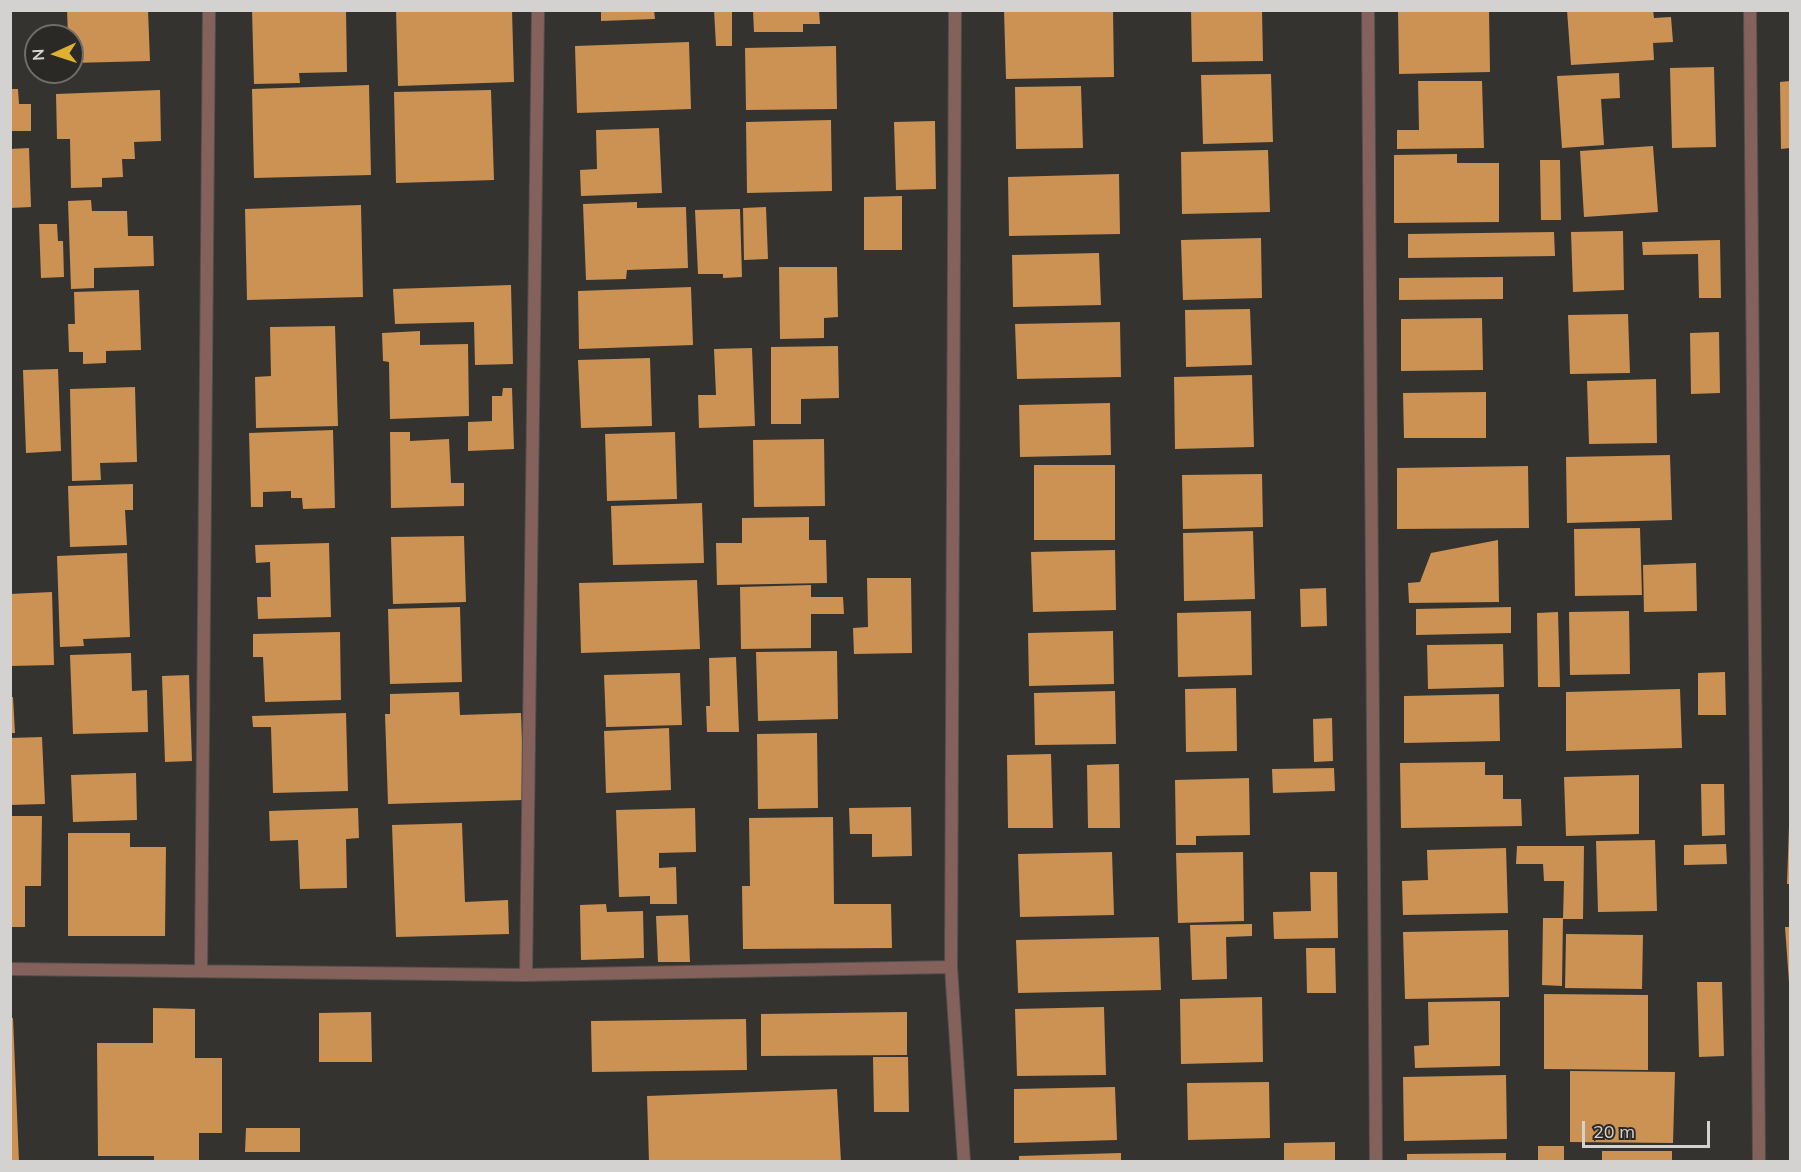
<!DOCTYPE html>
<style>
body{margin:0}
#map{position:relative;width:1801px;height:1172px;overflow:hidden;background:#353330;font-family:Mulish,sans-serif}
canvas{display:block}
.frame{position:absolute;inset:0;border:12px solid #d4d2d0;pointer-events:none}
.north{position:absolute;left:24px;top:24px;width:60px;height:60px;box-sizing:border-box;background:#2b2926;border:2px solid #6f6d6a;border-radius:50%;rotate:267deg;font-size:16px;font-weight:700;line-height:24px;text-align:center;color:#d4d2d0}
.north::after{content:'';display:block;margin:auto;width:21px;height:27px;background:#deb133;clip-path:polygon(50% 0,100% 100%,50% 72%,0 100%)}
.scale{position:absolute;left:1582px;top:1121px;width:128px;height:27px;box-sizing:border-box;border:3px solid #d4d2d0;border-top:0;padding-left:8px;font-size:18px;line-height:21px;white-space:nowrap;color:#d4d2d0;-webkit-text-stroke:4px #2b2926;paint-order:stroke}
</style>
<div id="map">
<canvas width="1801" height="1172"></canvas>
<div class="frame"></div>
<div class="north">N</div>
<div class="scale">20 m</div>
</div>
<script>
const ctx = document.querySelector('canvas').getContext('2d');
ctx.lineJoin = 'round';
function fill(path, color) { ctx.fillStyle = color; ctx.fill(path, 'evenodd'); }
const toPath = rows => new Path2D(rows.map(r => 'M' + r).join(''));
function trace(path, color, width, dash) { ctx.strokeStyle = color; ctx.lineWidth = width; ctx.lineCap = dash ? 'butt' : 'round'; ctx.setLineDash(dash || []); ctx.stroke(path); }
fill(toPath([
 [67,10,148,10,150,61,72,63,72,36,68,36],
 [252,10,346,10,347,72,299,73,300,83,254,84],
 [396,10,512,10,514,82,398,86],
 [601,10,654,10,655,19,601,21],
 [714,10,732,10,732,46,716,46],
 [753,10,819,10,820,24,803,24,803,32,754,32],
 [1004,10,1113,10,1114,77,1006,79],
 [1191,10,1262,10,1263,61,1192,62],
 [1398,10,1489,10,1490,72,1399,74],
 [1567,10,1653,10,1654,18,1671,17,1673,42,1653,43,1654,60,1571,65],
 [689,42,691,109,577,113,575,46],
 [836,46,837,109,746,110,745,48],
 [1714,67,1716,147,1672,148,1670,68],
 [1619,73,1620,98,1601,99,1604,145,1562,148,1557,76],
 [1271,74,1273,142,1203,144,1201,75],
 [1418,81,1482,81,1484,148,1397,149,1397,130,1419,130],
 [1790,81,1790,148,1781,149,1780,82],
 [369,85,371,175,254,178,252,89],
 [1081,86,1083,148,1016,149,1015,87],
 [10,89,18,89,19,104,31,104,31,131,10,131],
 [160,90,161,141,134,142,135,159,122,159,123,177,102,178,102,187,71,188,70,139,57,139,56,94],
 [491,90,494,180,396,183,394,92],
 [831,120,832,191,747,193,746,122],
 [935,121,936,189,896,190,894,122],
 [659,128,662,193,581,196,580,170,597,169,596,130],
 [1653,146,1658,212,1584,217,1580,151],
 [29,148,31,207,10,208,10,149],
 [1268,150,1270,212,1182,214,1181,152],
 [1457,154,1457,163,1499,163,1499,222,1394,223,1394,155],
 [1540,160,1560,160,1561,220,1541,220],
 [1119,174,1120,234,1009,236,1008,177],
 [902,196,902,250,864,250,864,197],
 [91,200,92,211,127,211,128,236,153,236,154,266,94,268,94,288,71,289,68,201],
 [637,202,637,208,686,207,688,268,627,270,626,279,586,280,583,204],
 [361,205,363,297,247,300,245,209],
 [766,207,768,259,744,260,743,208],
 [740,209,742,277,723,278,723,274,698,274,695,210],
 [39,224,57,224,58,241,63,241,64,277,41,278],
 [1623,231,1624,290,1573,292,1571,232],
 [1554,232,1555,256,1408,258,1408,234],
 [1261,238,1262,298,1183,300,1181,240],
 [1720,240,1721,298,1699,298,1698,254,1643,255,1642,242],
 [1099,253,1101,305,1013,307,1012,255],
 [779,267,837,267,838,317,824,318,824,338,780,339],
 [1503,277,1503,299,1399,300,1399,278],
 [511,285,513,364,475,365,474,322,395,324,393,289],
 [691,287,693,345,579,349,578,291],
 [139,290,141,350,106,351,106,363,83,364,83,352,69,352,68,324,75,324,74,292],
 [1250,309,1252,365,1186,367,1185,310],
 [1628,314,1630,373,1570,374,1568,315],
 [1482,318,1483,370,1401,371,1401,319],
 [1120,322,1121,377,1017,379,1015,324],
 [335,326,338,426,256,428,255,377,271,376,270,327],
 [420,331,420,345,468,344,469,416,390,419,389,362,383,361,382,333],
 [1719,332,1720,393,1691,394,1690,333],
 [838,346,839,398,801,399,801,424,771,424,771,347],
 [752,348,755,426,699,428,698,395,716,395,714,349],
 [650,358,652,426,581,428,578,360],
 [58,369,61,451,26,453,23,370],
 [1252,375,1254,447,1175,449,1174,377],
 [1656,379,1657,443,1589,444,1587,381],
 [135,387,137,462,100,463,101,480,72,481,70,389],
 [503,388,512,388,514,449,468,451,468,422,492,421,492,396,502,396],
 [1486,392,1486,438,1404,438,1403,393],
 [1110,403,1111,455,1020,457,1019,405],
 [333,430,335,508,303,509,302,498,291,498,291,491,263,492,263,507,251,507,249,433],
 [390,432,410,432,410,441,449,439,451,483,464,483,464,506,391,508],
 [675,432,677,499,607,501,605,434],
 [824,439,825,506,754,507,753,440],
 [1670,455,1672,520,1567,523,1566,457],
 [1034,465,1115,465,1115,540,1034,540],
 [1528,466,1529,528,1397,529,1397,468],
 [1262,474,1263,527,1183,529,1182,475],
 [133,484,133,510,125,510,127,545,70,547,68,486],
 [702,503,704,563,613,565,611,506],
 [809,517,809,540,826,540,827,583,717,585,716,543,742,543,742,518],
 [1640,528,1642,595,1575,596,1574,529],
 [1253,531,1255,599,1184,601,1183,533],
 [464,536,466,602,393,604,391,537],
 [1498,540,1499,602,1409,603,1408,583,1420,582,1431,553],
 [329,543,331,617,258,619,257,597,271,597,270,562,256,563,255,545],
 [1115,550,1116,610,1033,612,1031,552],
 [127,553,130,637,83,639,84,646,60,647,57,556],
 [1696,563,1697,611,1644,612,1643,565],
 [867,578,911,578,912,653,854,654,853,628,868,627],
 [697,580,700,649,581,653,579,583],
 [811,585,811,597,843,597,844,614,811,614,811,648,741,649,740,587],
 [1326,588,1327,626,1301,627,1300,589],
 [52,592,54,665,10,666,10,594],
 [460,607,462,682,390,684,388,609],
 [1511,607,1511,633,1416,635,1416,609],
 [1251,611,1252,675,1178,677,1177,613],
 [1629,611,1630,674,1570,675,1569,612],
 [1558,612,1560,687,1538,687,1537,613],
 [1113,631,1114,684,1029,686,1028,633],
 [340,632,341,700,265,702,263,657,253,657,253,634],
 [1503,644,1504,687,1428,689,1427,645],
 [837,651,838,719,758,721,756,652],
 [131,653,132,691,147,690,148,732,73,734,70,655],
 [736,657,739,732,707,732,706,706,710,706,709,658],
 [1725,672,1726,715,1698,715,1698,673],
 [680,673,682,725,606,727,604,675],
 [189,675,192,761,165,762,162,676],
 [1236,688,1237,751,1186,752,1185,689],
 [1680,689,1682,748,1566,751,1566,692],
 [1115,691,1116,744,1035,745,1034,693],
 [459,692,460,715,521,713,524,800,388,804,385,714,390,714,390,694],
 [1499,694,1500,741,1404,743,1404,696],
 [10,697,13,697,15,733,10,733],
 [346,713,348,791,273,793,271,727,253,727,252,716],
 [1332,718,1333,761,1314,762,1313,719],
 [669,728,671,790,606,793,604,731],
 [817,733,818,808,758,809,757,734],
 [42,737,45,804,10,805,10,738],
 [1051,754,1053,828,1008,828,1007,755],
 [1485,762,1485,775,1503,775,1503,799,1521,799,1522,826,1401,828,1400,763],
 [1119,764,1120,828,1088,828,1087,765],
 [1334,768,1335,791,1273,793,1272,769],
 [136,773,137,820,73,822,71,775],
 [1639,775,1639,834,1566,836,1564,777],
 [1249,778,1250,835,1196,836,1196,845,1176,845,1175,780],
 [1701,784,1724,784,1725,835,1702,836],
 [911,807,912,856,872,857,872,834,850,834,849,808],
 [358,808,359,838,346,839,347,888,300,889,298,840,270,841,269,811],
 [695,808,696,852,659,853,659,868,676,867,677,904,650,904,650,896,619,897,616,810],
 [10,816,42,816,41,886,25,886,25,927,10,927],
 [833,817,834,904,891,904,892,948,743,949,742,886,750,886,749,818],
 [462,823,465,902,508,900,509,934,396,937,392,825],
 [1789,826,1790,826,1790,884,1787,884],
 [68,833,130,833,130,847,166,847,165,936,68,936],
 [1655,840,1657,911,1598,912,1596,841],
 [1726,844,1727,864,1684,865,1684,845],
 [1517,846,1584,846,1583,919,1563,919,1564,881,1544,881,1543,864,1516,864],
 [1506,848,1508,913,1403,915,1402,881,1428,880,1427,850],
 [1112,852,1114,915,1020,917,1018,854],
 [1243,852,1244,921,1178,923,1176,853],
 [1310,872,1337,872,1338,938,1274,939,1273,912,1311,911],
 [606,904,607,912,643,911,644,958,581,960,580,905],
 [688,915,690,962,658,962,656,916],
 [1543,918,1563,918,1562,986,1542,985],
 [1252,924,1252,936,1226,937,1227,979,1192,980,1190,925],
 [1785,927,1790,927,1790,982,1789,982],
 [1508,930,1509,997,1405,999,1403,932],
 [1566,934,1643,935,1642,989,1565,988],
 [1159,937,1161,990,1018,993,1016,940],
 [1306,948,1335,948,1336,993,1307,993],
 [1697,982,1722,982,1724,1056,1699,1057],
 [1544,994,1648,995,1648,1070,1544,1069],
 [1262,997,1263,1062,1181,1064,1180,999],
 [1500,1001,1500,1066,1415,1068,1414,1046,1429,1045,1428,1002],
 [1104,1007,1106,1075,1017,1076,1015,1009],
 [153,1008,195,1009,195,1058,222,1058,222,1133,199,1133,199,1162,154,1162,154,1156,98,1156,97,1043,153,1043],
 [371,1012,372,1062,319,1062,319,1013],
 [907,1012,907,1055,761,1056,761,1014],
 [10,1018,13,1018,19,1162,10,1162],
 [746,1019,747,1070,592,1072,591,1021],
 [873,1057,908,1057,909,1112,874,1112],
 [1570,1071,1675,1072,1673,1143,1570,1142],
 [1506,1075,1507,1139,1404,1141,1403,1077],
 [1269,1082,1270,1138,1188,1140,1187,1083],
 [1115,1087,1117,1140,1014,1143,1014,1089],
 [837,1089,841,1162,649,1162,647,1096],
 [246,1128,300,1128,300,1152,245,1152],
 [1335,1142,1335,1162,1284,1162,1284,1143],
 [1538,1146,1564,1146,1564,1162,1538,1162],
 [1602,1151,1672,1151,1672,1162,1602,1162],
 [1121,1153,1121,1162,1019,1162,1019,1156],
 [1506,1153,1506,1162,1407,1162,1407,1154]
]), '#cb9254');
const minor = toPath([
 [955,10,951,967,964,1162],
 [1368,10,1376,1162],
 [1750,10,1759,1162],
 [10,969,526,975,951,967],
 [201,971,209,10],
 [526,975,538,10]
]);
trace(minor, '#52504d', 14);
trace(minor, '#84615b', 12);
</script>
